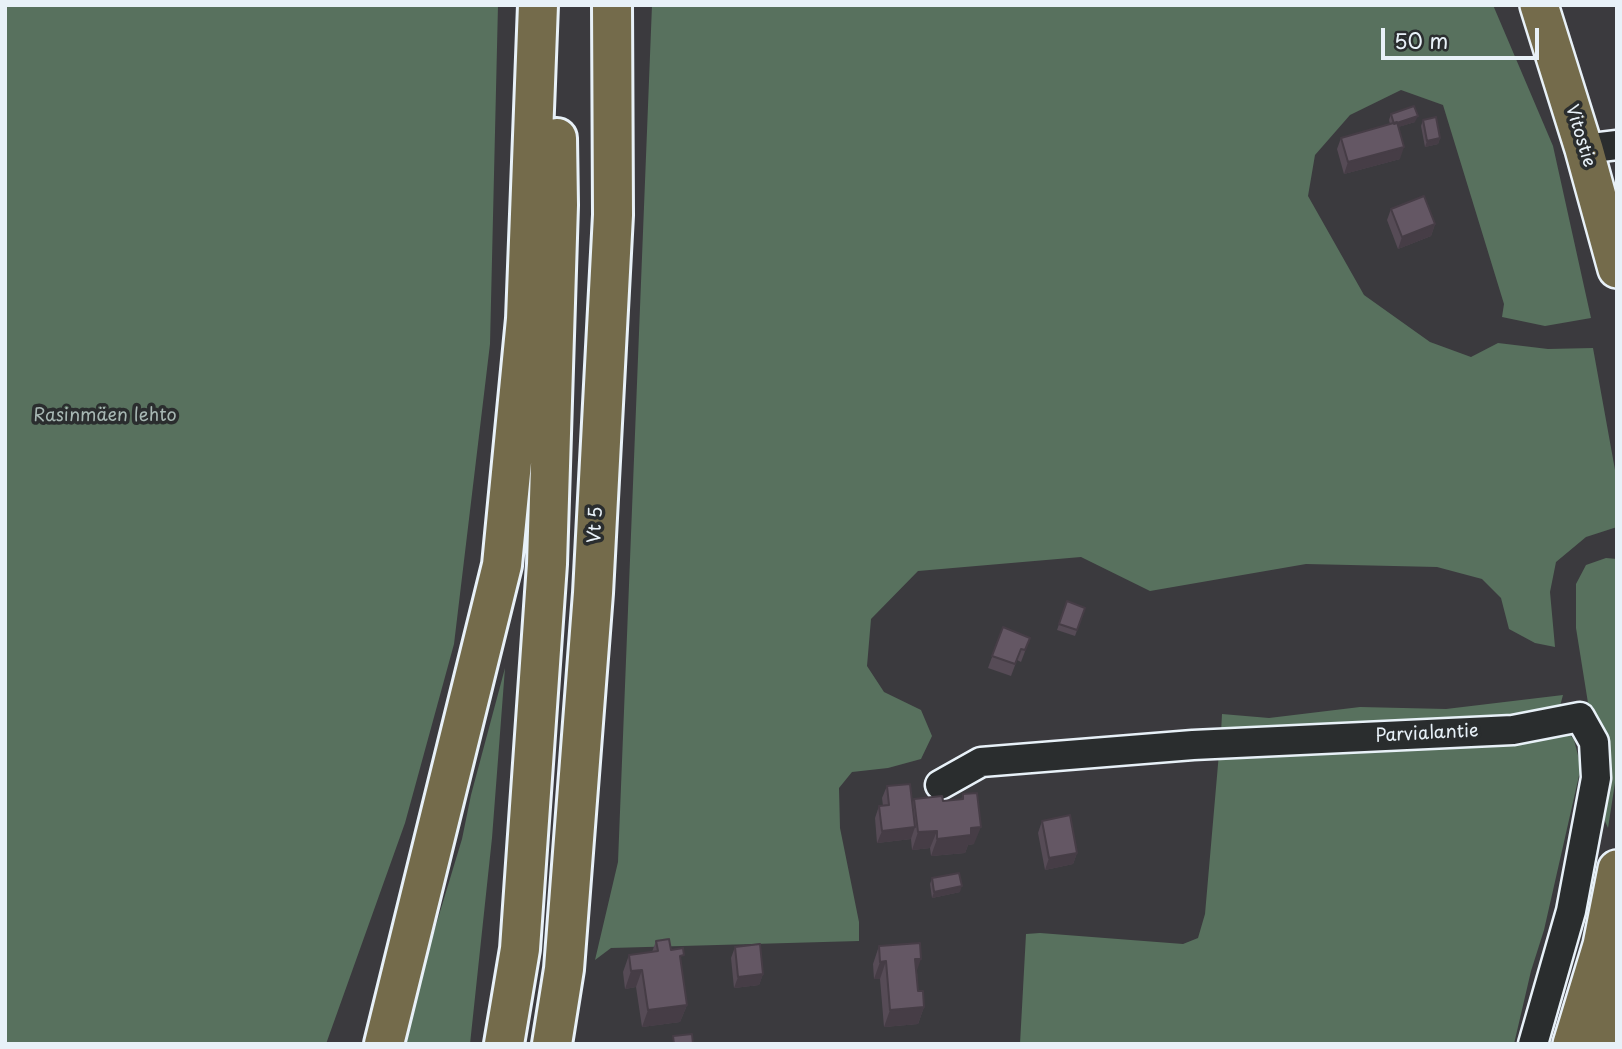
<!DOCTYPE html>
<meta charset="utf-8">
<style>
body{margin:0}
#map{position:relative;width:1622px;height:1049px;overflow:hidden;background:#3b3a3e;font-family:"Playpen Sans",sans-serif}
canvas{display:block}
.frame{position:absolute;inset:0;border:7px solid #e8f1f8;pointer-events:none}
.scale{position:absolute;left:1381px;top:28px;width:158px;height:32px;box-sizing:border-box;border:4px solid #e8f1f8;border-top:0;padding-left:9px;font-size:21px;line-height:24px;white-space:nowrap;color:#e8f1f8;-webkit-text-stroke:5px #2a2d2e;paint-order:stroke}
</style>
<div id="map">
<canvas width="1622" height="1049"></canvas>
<div class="frame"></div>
<div class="scale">50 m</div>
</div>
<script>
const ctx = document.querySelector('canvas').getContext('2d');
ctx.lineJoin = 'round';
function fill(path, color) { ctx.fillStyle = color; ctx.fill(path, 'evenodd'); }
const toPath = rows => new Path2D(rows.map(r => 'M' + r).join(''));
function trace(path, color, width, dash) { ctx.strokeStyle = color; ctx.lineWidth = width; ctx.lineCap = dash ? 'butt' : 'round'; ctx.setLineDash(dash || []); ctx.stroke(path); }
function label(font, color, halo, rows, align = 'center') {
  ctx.font = font + ' "Playpen Sans",sans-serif'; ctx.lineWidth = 7; ctx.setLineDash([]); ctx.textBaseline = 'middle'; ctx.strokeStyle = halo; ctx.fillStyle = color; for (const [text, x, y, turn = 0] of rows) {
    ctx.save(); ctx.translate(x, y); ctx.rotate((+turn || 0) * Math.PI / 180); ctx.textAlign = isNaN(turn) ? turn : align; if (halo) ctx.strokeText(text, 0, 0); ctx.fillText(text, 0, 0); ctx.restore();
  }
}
fill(toPath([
 [5,5,498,5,490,344,454,644,405,823,326,1044,5,1044],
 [652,5,1493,5,1553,146,1591,318,1545,326,1502,317,1504,304,1443,105,1401,90,1350,115,1315,155,1308,196,1364,295,1430,342,1471,357,1498,343,1548,349,1593,348,1617,481,1617,527,1586,537,1556,562,1550,592,1555,647,1535,643,1509,629,1501,598,1482,579,1437,567,1306,564,1150,591,1081,557,918,571,871,619,867,666,884,692,921,710,932,736,921,759,888,768,852,772,839,788,840,828,859,922,859,941,611,948,595,960,618,862],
 [1606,558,1617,559,1617,770,1608,828,1601,812,1603,731,1588,703,1576,628,1576,584,1586,565],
 [505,668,492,838,470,1044,400,1044,462,839,471,795],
 [1563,695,1559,710,1479,724,1221,733,1222,714,1269,718,1360,707,1446,709],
 [1564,727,1574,740,1581,767,1544,930,1531,971,1514,1044,1020,1044,1026,934,1040,933,1183,944,1198,938,1205,914,1219,753]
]), '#58715e');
const minor = toPath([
 [1584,149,1617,145],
 [940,785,981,762,1193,745,1513,730,1580,717,1594,742,1596,778,1571,911,1533,1044]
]);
const major = toPath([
 [1539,5,1584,149,1617,269],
 [1572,1044,1602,945,1617,869],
 [1601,1044,1617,981]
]);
const highway = toPath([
 [384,1044,502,565,526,319,538,5],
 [504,1044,520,949,547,564,558,205,557,138],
 [552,1044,564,969,593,593,613,215,612,5]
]);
trace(minor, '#e8f1f8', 33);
trace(major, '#e8f1f8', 42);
trace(highway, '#e8f1f8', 44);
trace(minor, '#2a2d2e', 28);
trace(major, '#746b4b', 37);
trace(highway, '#746b4b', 38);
fill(toPath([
 [1391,114,1415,122,1398,127,1400,159,1344,174,1337,149,1341,138,1390,124,1389,120],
 [1423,120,1440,138,1438,144,1425,147,1421,126],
 [1391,209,1435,224,1431,236,1398,249,1387,220],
 [1067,601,1085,608,1075,636,1057,630],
 [1003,627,1030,638,1021,662,1017,660,1011,676,988,668],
 [887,786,912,804,914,799,943,801,961,800,963,794,974,844,968,845,965,853,931,856,930,848,912,850,911,839,877,843,875,818,879,806,883,806,882,798],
 [1042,821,1077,853,1073,864,1045,870,1038,833],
 [932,878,960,892,932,898,930,884],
 [656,941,671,950,681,963,687,1005,680,1022,642,1027,636,987,625,989,623,972,629,955,652,952],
 [879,946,917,971,918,991,924,1007,918,1024,884,1027,880,979,874,979,873,964],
 [735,947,763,974,759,985,734,988,731,958]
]), '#564b56');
fill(toPath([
 [1418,116,1415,122,1392,129,1394,124],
 [1440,138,1438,144,1425,147,1427,141],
 [1404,147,1400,159,1344,174,1348,162],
 [1435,224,1431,236,1398,249,1402,237],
 [915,827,911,839,877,843,882,831],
 [981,827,974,844,968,845,965,853,931,856,937,839,971,828],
 [937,831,930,848,912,850,918,832],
 [1077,853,1073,864,1045,870,1049,858],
 [962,886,960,892,932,898,934,892],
 [915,959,921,959,915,976],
 [886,961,880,979,874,979,880,962],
 [642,970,636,987,625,989,631,971],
 [763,974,759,985,734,988,738,977],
 [687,1005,680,1022,642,1027,648,1010],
 [924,1007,918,1024,884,1027,890,1010]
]), '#463d46');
const building = toPath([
 [1414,106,1418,116,1394,124,1391,114,1414,106],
 [1436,117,1440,138,1427,141,1423,120,1436,117],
 [1397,122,1404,147,1348,162,1341,138,1397,122],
 [1424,196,1435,224,1402,237,1391,209,1424,196],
 [1067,601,1085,608,1077,630,1059,624,1067,601],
 [1003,627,1030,638,1025,650,1021,649,1015,664,992,656,1003,627],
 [910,784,915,827,882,831,879,806,889,805,887,786,910,784],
 [977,793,981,827,971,828,971,835,937,839,937,831,918,832,914,799,942,796,943,801,963,799,963,794,977,793],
 [1070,815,1077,853,1049,858,1042,821,1070,815],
 [959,873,962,886,934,892,932,878,959,873],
 [669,939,671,950,683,948,684,955,680,956,687,1005,648,1010,642,970,631,971,629,955,658,951,656,941,669,939],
 [920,943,921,959,915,959,918,991,923,991,924,1007,890,1010,886,961,880,962,879,946,920,943],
 [760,944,763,974,738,977,735,947,760,944],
 [692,1034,693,1044,674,1044,673,1036,692,1034]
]);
fill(building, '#645764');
trace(building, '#463d46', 2);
label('18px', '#e8f1f8', '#2a2d2e', [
 ["Vitostie",1580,136,73],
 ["Vt 5",596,525,-87],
 ["Parvialantie",1427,734,-3]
]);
label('18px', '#a7b7b3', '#2a2d2e', [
 ["Rasinmäen lehto",105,416]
]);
</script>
